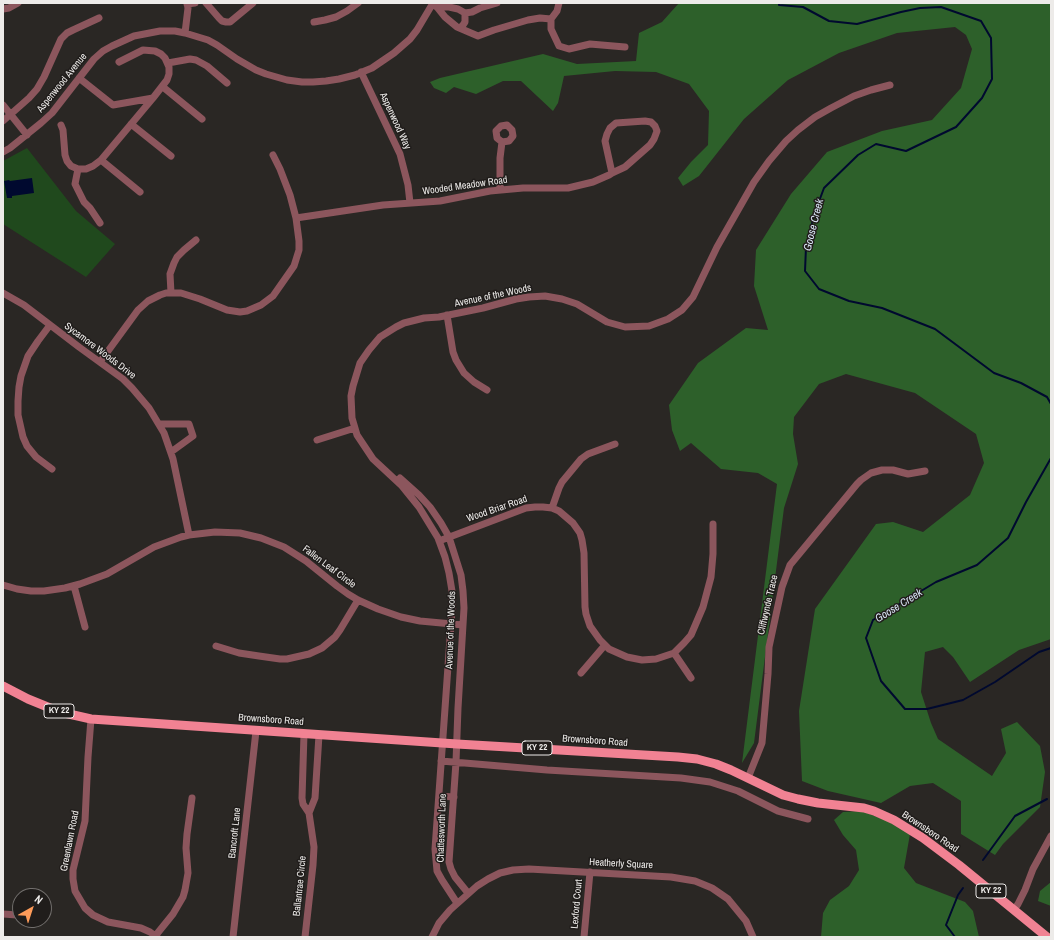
<!DOCTYPE html>
<style>
body{margin:0}
#map{position:relative;width:1054px;height:940px;overflow:hidden;background:#2a2724;font-family:"Archivo Narrow",sans-serif}
canvas{display:block}
.frame{position:absolute;inset:0;border:4px solid #edebe9;pointer-events:none}
.north{position:absolute;left:12px;top:888px;width:40px;height:40px;box-sizing:border-box;background:#201d1b;border:1px solid #726f6d;border-radius:50%;rotate:39deg;font-size:11px;font-weight:700;line-height:16px;text-align:center;color:#edebe9}
.north::after{content:'';display:block;margin:auto;width:14px;height:18px;background:#fe9b59;clip-path:polygon(50% 0,100% 100%,50% 72%,0 100%)}
</style>
<div id="map">
<canvas width="1054" height="940"></canvas>
<div class="frame"></div>
<div class="north">N</div>
</div>
<script>
const ctx = document.querySelector('canvas').getContext('2d');
ctx.lineJoin = 'round';
function fill(path, color) { ctx.fillStyle = color; ctx.fill(path, 'evenodd'); }
const toPath = rows => new Path2D(rows.map(r => 'M' + r).join(''));
function trace(path, color, width, dash) { ctx.strokeStyle = color; ctx.lineWidth = width; ctx.lineCap = dash ? 'butt' : 'round'; ctx.setLineDash(dash || []); ctx.stroke(path); }
function label(font, color, halo, rows, align = 'center') {
  ctx.font = font + ' "Archivo Narrow",sans-serif'; ctx.lineWidth = 3; ctx.setLineDash([]); ctx.textBaseline = 'middle'; ctx.strokeStyle = halo; ctx.fillStyle = color; for (const [text, x, y, turn = 0] of rows) {
    ctx.save(); ctx.translate(x, y); ctx.rotate((+turn || 0) * Math.PI / 180); ctx.textAlign = isNaN(turn) ? turn : align; if (halo) ctx.strokeText(text, 0, 0); ctx.fillText(text, 0, 0); ctx.restore();
  }
}
fill(toPath([
 [27,148,76,211,115,244,86,277,3,224,3,161]
]), '#20491d');
fill(toPath([
 [679,3,1051,3,1051,639,1019,650,970,682,953,657,943,647,925,652,921,692,931,723,938,739,992,776,1006,753,1001,729,1017,722,1040,746,1045,772,1040,807,1003,844,995,855,961,834,961,801,933,783,910,786,881,803,828,791,802,781,799,711,815,609,876,524,893,522,923,532,970,495,984,463,976,434,915,393,846,374,819,384,794,417,793,434,798,464,784,508,754,743,742,763,777,484,758,473,721,469,691,443,680,451,672,430,669,405,698,363,746,328,768,330,754,286,756,250,791,194,827,152,882,131,932,120,961,88,972,49,966,35,955,27,897,33,839,53,788,80,744,119,699,176,683,186,678,178,691,162,708,145,709,111,689,84,656,72,615,71,564,76,558,103,553,111,521,81,503,81,476,94,454,87,446,93,434,88,430,82,440,78,543,54,577,64,636,61,639,33,662,22],
 [862,811,903,827,910,834,904,868,916,883,965,902,973,911,979,937,821,937,823,913,830,900,849,886,859,870,856,850,843,835,834,820,843,812],
 [1051,882,1051,906,1038,901,1040,891]
]), '#2d602a');
fill(toPath([
 [32,178,34,193,12,196,12,198,7,198,4,181,9,180,10,181]
]), '#00092f');
trace(toPath([
 [779,3,779,5,803,7,829,21,857,24,901,12,920,8,941,7,981,21,991,38,992,79,982,98,956,127,906,151,876,144,858,155,824,188,815,212,806,247,805,271,819,289,849,301,882,308,935,329,994,373,1021,383,1047,397,1051,404],
 [1051,458,1026,502,1008,538,977,565,936,582,873,620,866,638,881,681,905,709,927,709,963,700,995,682,1039,652,1051,648],
 [983,860,1015,816,1047,799],
 [955,937,946,925,958,895,963,888]
]), '#00092f', 2);
trace(toPath([
 [206,3,219,18,222,21,226,22,230,22,253,3],
 [559,3,557,11,551,19,551,29,559,46,569,49,590,44,625,47],
 [187,4,195,3],
 [432,4,437,7,445,17,457,27,478,36,494,30,528,20,540,18,551,19],
 [437,7,449,7,458,9,465,13,472,12,480,8,497,3],
 [3,9,9,8,18,3],
 [314,22,325,20,336,17,347,11,358,3],
 [460,28,463,25,465,22,465,13],
 [185,33,188,8,187,3],
 [168,63,190,59,196,60,207,66,227,83],
 [361,72,400,154,408,185,410,203],
 [79,78,113,105,153,98,167,80,169,74,169,67,165,58,161,54,155,51,143,50,119,62],
 [163,87,202,119],
 [3,105,27,135],
 [3,121,29,98,37,89,44,77,61,39,67,33,73,30,99,18],
 [131,124,171,156],
 [61,125,63,130,65,155,67,161,71,166,78,169,86,169,93,166,101,160,153,98],
 [3,152,10,148,41,123,52,113,94,59,103,51,112,46,134,36,160,31,175,31,185,33,208,40,217,45,237,59,256,70,266,74,287,80,302,82,313,82,326,81,339,79,355,75,372,68,394,53,410,39,417,30,433,3],
 [101,160,140,192],
 [78,169,75,184,84,202,90,208,100,223],
 [500,190,500,158,502,142,497,138,496,131,501,126,507,125,512,130,513,136,509,141,502,142],
 [296,218,383,205,440,201,490,191,523,188,568,188,593,182,609,175,612,173,625,167,650,145,654,139,657,131,655,126,651,122,645,121,616,123,610,128,607,134,605,141,612,173],
 [3,293,24,305,79,347,123,379,132,388,149,408,164,433,173,459,189,535],
 [171,293,170,274,174,263,177,257,184,250,196,240],
 [447,315,453,352,456,360,464,373,474,382,487,390],
 [50,325,38,341,28,356,21,376,19,387,18,401,18,415,23,437,27,446,36,457,52,469],
 [100,362,138,310,148,301,160,295,166,293,181,293,200,299,227,310,240,312,247,311,261,305,273,296,294,266,299,250,299,241,296,218,290,195,280,169,273,155],
 [159,424,189,424,193,436,171,452],
 [317,440,355,428],
 [400,478,419,495,430,507,441,523,449,537,461,575,463,591,464,608,458,708,456,762,449,862,451,869,455,877,468,893],
 [552,508,559,488,562,482,581,459,588,454,615,444],
 [439,541,526,508,535,507,543,507,552,508,559,511,573,523,580,533,582,540,584,553,585,607,586,614,590,626,600,640,609,649,627,657,642,660,656,659,674,653,684,643,691,635,703,607,711,577,713,554,713,524],
 [3,585,17,589,31,591,44,591,65,588,80,584,107,574,154,547,181,537,189,535,215,532,240,533,261,538,284,547,306,561,337,586,348,594,358,600,378,609,401,617,420,621,463,625],
 [74,586,85,627],
 [216,646,239,653,259,656,280,659,287,659,309,654,322,648,335,637,340,630,358,600],
 [674,653,691,678],
 [581,673,605,645],
 [91,719,88,757,85,821,73,870,73,879,75,891,85,908,93,915,108,922,141,928,150,932,157,937],
 [304,734,302,798,303,804,309,813,314,847,313,865,305,937],
 [441,761,547,770,681,778,710,782,738,791,778,811,808,819],
 [748,778,762,743,768,674,769,647,782,587,790,565,857,484,861,480,871,473,882,470,893,470,908,474,925,471],
 [439,796,454,797],
 [309,813,315,798,319,735],
 [457,903,442,880,437,871,435,849,452,610,452,591,449,573,445,557,438,538,419,507,402,486,373,459,357,435,352,418,351,396,353,386,360,363,369,350,380,337,396,327,404,323,424,318,439,317,483,308,516,299,529,297,545,296,562,299,577,304,607,322,625,327,649,326,668,319,682,310,693,297,717,247,754,182,769,161,786,141,798,130,815,117,831,108,854,96,871,90,890,85],
 [1014,910,1018,904,1025,890,1033,869,1051,836],
 [3,914,17,915],
 [156,935,173,914,183,897,185,890,188,873,186,848,187,834,192,798],
 [233,937,256,731],
 [432,937,439,923,450,910,477,886,488,879,500,873,513,870,529,869,671,877,695,881,712,888,728,899,746,921,753,937],
 [584,937,590,872]
]), '#8c565d', 7);
trace(toPath([
 [3,686,28,699,60,712,91,719,457,744,678,757,697,759,716,764,731,770,783,795,798,799,818,803,864,808,874,811,894,820,923,838,959,865,1047,937]
]), '#f18293', 9);
for (const [x, y, w] of [
 [59,711,30],
 [537,748,30],
 [991,891,30]
]) { const box = new Path2D(); box.roundRect(x - w / 2, y - 7, w, 14, 3); ctx.fillStyle = '#201d1b'; ctx.fill(box); trace(box, '#edebe9', 1); }
label('bold 9px', '#edebe9', null, [
 ["KY 22",59,711],
 ["KY 22",537,748],
 ["KY 22",991,891]
]);
label('10px', '#edebe9', '#201d1b', [
 ["Aspenwood Avenue",62,83,-51],
 ["Aspenwood Way",395,121,65],
 ["Wooded Meadow Road",465,186,-8],
 ["Avenue of the Woods",493,296,-12],
 ["Sycamore Woods Drive",100,351,37],
 ["Wood Briar Road",497,509,-19],
 ["Fallen Leaf Circle",329,567,37],
 ["Cliffwynde Trace",768,605,-77],
 ["Avenue of the Woods",451,630,-88],
 ["Brownsboro Road",271,720,4],
 ["Brownsboro Road",595,741,4],
 ["Chattesworth Lane",442,828,-88],
 ["Brownsboro Road",930,832,34],
 ["Bancroft Lane",235,833,-84],
 ["Greenlawn Road",70,841,-79],
 ["Heatherly Square",621,864,3],
 ["Ballantrae Circle",300,886,-84],
 ["Lexford Court",577,904,-85]
]);
label('italic 11px', '#d9e5f5', '#201d1b', [
 ["Goose Creek",814,225,-76],
 ["Goose Creek",899,606,-32]
]);
</script>
